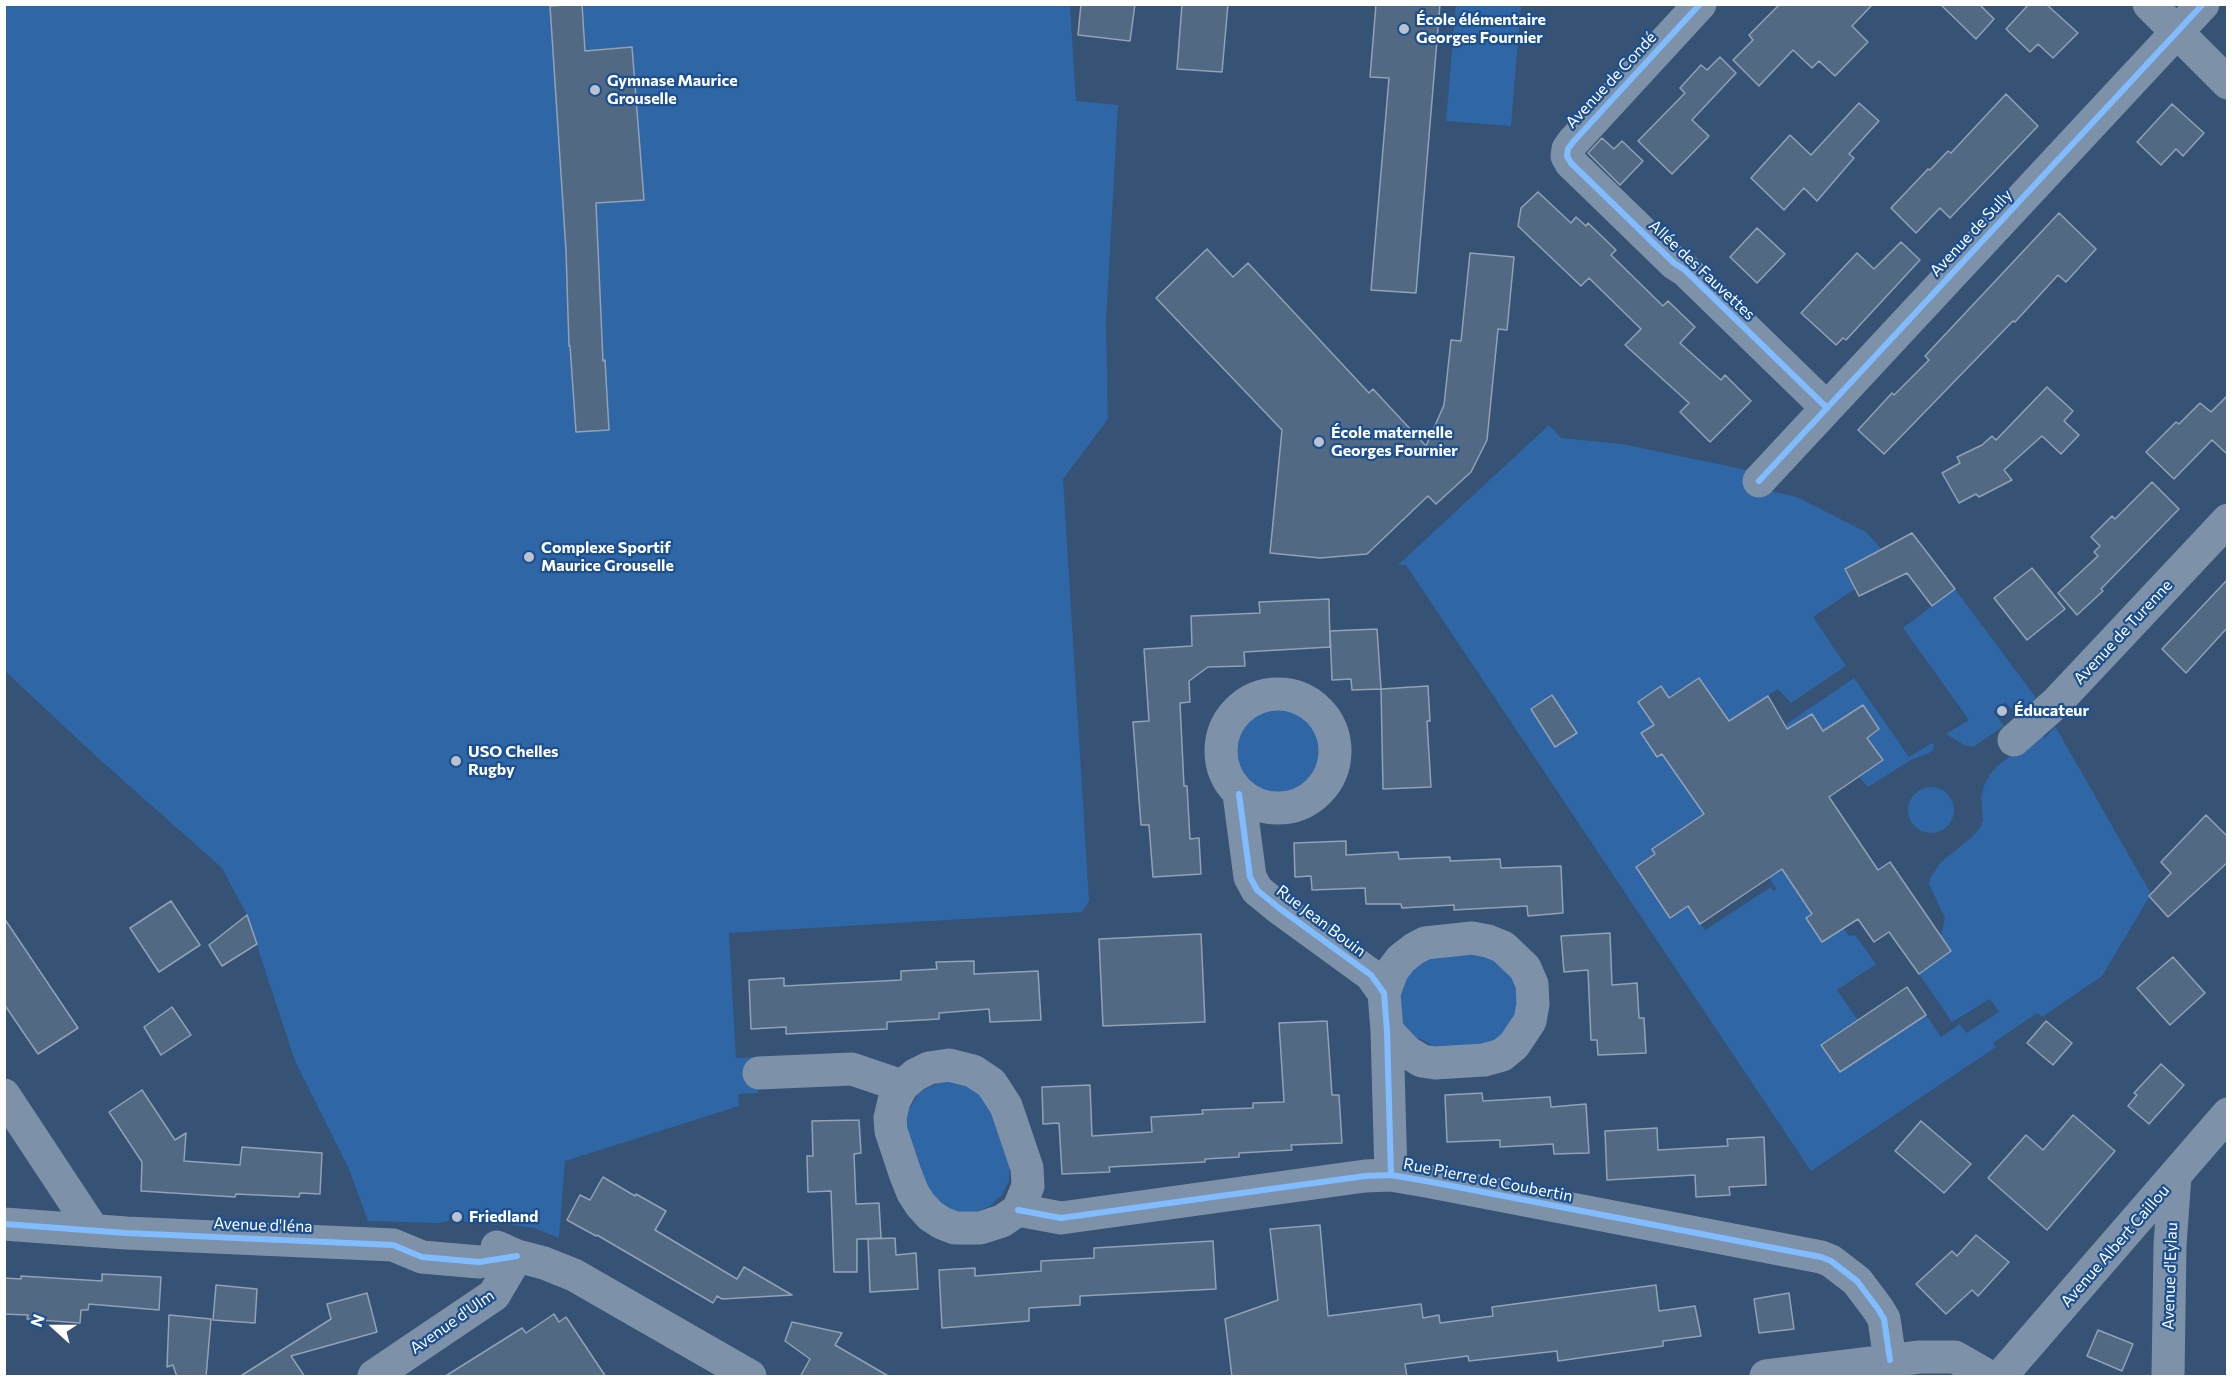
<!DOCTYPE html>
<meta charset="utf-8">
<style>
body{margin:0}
#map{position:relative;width:2232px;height:1381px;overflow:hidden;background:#365274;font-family:Commissioner,sans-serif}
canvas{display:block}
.frame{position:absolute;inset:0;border:6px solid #fff;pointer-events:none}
.north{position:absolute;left:24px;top:1297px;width:60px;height:60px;-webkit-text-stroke:4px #1b4f8f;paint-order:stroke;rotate:291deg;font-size:16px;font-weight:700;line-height:24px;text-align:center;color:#fff}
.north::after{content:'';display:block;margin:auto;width:21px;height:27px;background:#fff;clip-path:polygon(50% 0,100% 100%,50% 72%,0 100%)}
</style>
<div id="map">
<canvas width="2232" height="1381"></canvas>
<div class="frame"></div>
<div class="north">N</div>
</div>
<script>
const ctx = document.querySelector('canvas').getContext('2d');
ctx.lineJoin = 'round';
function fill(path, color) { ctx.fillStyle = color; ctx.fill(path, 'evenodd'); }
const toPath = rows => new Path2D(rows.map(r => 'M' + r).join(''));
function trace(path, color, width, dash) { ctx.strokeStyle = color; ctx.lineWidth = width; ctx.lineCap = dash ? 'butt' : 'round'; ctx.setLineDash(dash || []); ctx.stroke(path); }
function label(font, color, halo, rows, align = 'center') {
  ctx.font = font + ' Commissioner,sans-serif'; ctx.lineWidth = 4.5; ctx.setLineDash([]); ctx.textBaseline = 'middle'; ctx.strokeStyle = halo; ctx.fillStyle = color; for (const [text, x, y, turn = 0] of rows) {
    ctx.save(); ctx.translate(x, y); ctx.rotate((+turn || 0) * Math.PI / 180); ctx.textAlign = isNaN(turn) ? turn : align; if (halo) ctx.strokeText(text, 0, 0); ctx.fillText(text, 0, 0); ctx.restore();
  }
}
fill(toPath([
 [5,5,1070,5,1076,101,1118,105,1106,323,1108,419,1063,479,1089,901,1082,912,729,933,736,1058,757,1057,758,1093,738,1094,739,1106,565,1161,559,1238,534,1228,512,1225,505,1222,495,1225,476,1221,466,1222,464,1221,464,1214,449,1214,449,1221,440,1223,368,1221,349,1169,295,1061,247,915,222,868,99,759,5,671],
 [1456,5,1521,5,1511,126,1446,121],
 [1549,425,1561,438,1622,444,1747,470,1774,492,1797,497,1866,532,1882,550,1845,570,1855,589,1813,617,1846,666,1791,703,1778,689,1723,725,1715,702,1699,678,1676,693,1673,704,1661,686,1638,702,1670,749,1679,778,1695,801,1740,810,1652,849,1670,917,1688,906,1705,930,1771,887,1773,891,1776,889,1767,874,1780,866,1796,890,1816,911,1806,918,1822,942,1844,928,1849,936,1855,935,1876,964,1837,990,1858,1020,1822,1045,1840,1072,1926,1015,1941,1037,1960,1024,1966,1033,1999,1012,1990,999,1952,1022,1919,974,1951,951,1941,936,1945,918,1929,884,1930,878,1941,862,1972,837,1980,828,1983,820,1981,797,1984,786,1990,774,1997,766,2041,734,2045,738,2055,726,2151,894,2102,976,2042,1017,2037,1013,1993,1043,1996,1047,1811,1171,1406,565,1398,565],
 [1955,589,2036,698,2017,715,2005,702,1993,712,2004,726,1973,747,1964,745,1946,734,1969,720,1903,628],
 [1854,678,1909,757,1932,743,1934,745,1933,750,1929,753,1911,760,1868,787,1859,777,1867,738,1879,729,1863,705,1839,720,1827,737,1812,714,1787,729,1785,725],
 '1235 750a42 42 0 1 1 84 0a42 42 0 1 1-84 0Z',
 '1908 810a23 23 0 1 1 46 0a23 23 0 1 1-46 0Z',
 [1472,953,1486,955,1504,966,1516,985,1518,1010,1510,1028,1492,1042,1478,1047,1440,1048,1429,1044,1419,1038,1415,1042,1409,1037,1397,1012,1404,975,1433,957],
 [945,1081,960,1083,973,1087,988,1104,1010,1163,1009,1181,1002,1195,990,1206,975,1212,959,1212,942,1206,929,1192,906,1126,908,1111,919,1093,929,1087]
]), '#2f66a5');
const building = toPath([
 [582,4,585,51,632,47,644,200,596,203,603,361,605,360,609,430,576,432,570,346,569,346,566,251,550,6,582,4],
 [1081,4,1135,4,1130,41,1078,35,1081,4],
 [1182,4,1228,4,1222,72,1177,69,1182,4],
 [1376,4,1440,4,1416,293,1371,290,1389,78,1370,77,1376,4],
 [1780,4,1873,4,1852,26,1868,42,1835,76,1819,61,1812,68,1793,50,1759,86,1733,60,1753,40,1749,35,1780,4],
 [1940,4,1979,4,1994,19,1976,39,1940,4],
 [2029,4,2046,4,2078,33,2053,58,2038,44,2030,52,2006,29,2029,4],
 [1720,57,1736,73,1692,120,1709,136,1672,174,1638,141,1685,93,1680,88,1701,65,1707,70,1720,57],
 [2006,94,2038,126,1950,218,1940,208,1916,233,1891,208,1928,169,1930,170,1948,151,1951,153,2006,94],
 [1859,103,1879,121,1849,154,1854,158,1817,201,1804,188,1784,210,1751,178,1790,135,1811,155,1859,103],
 [2172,104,2204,133,2183,156,2176,149,2161,165,2137,142,2172,104],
 [1602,138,1614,149,1622,141,1643,161,1620,185,1588,153,1602,138],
 [1538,192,1571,223,1576,217,1586,226,1588,223,1616,250,1611,255,1663,306,1668,301,1695,327,1680,343,1721,380,1725,375,1751,401,1710,442,1680,412,1689,403,1625,345,1641,329,1589,278,1581,286,1518,226,1521,208,1538,192],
 [2059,213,2096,249,2066,282,2058,275,2015,322,2013,321,1884,454,1858,430,1892,393,1894,395,1929,360,1925,356,2059,213],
 [1757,228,1785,254,1757,283,1730,257,1757,228],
 [1901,242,1920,260,1846,340,1843,338,1836,345,1801,313,1857,253,1874,269,1901,242],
 [1207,249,1233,277,1248,263,1369,393,1373,389,1426,446,1444,405,1451,340,1461,341,1470,253,1514,257,1507,330,1498,329,1487,440,1471,472,1436,504,1428,496,1367,554,1320,558,1270,553,1282,430,1156,298,1207,249],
 [2047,387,2073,411,2064,421,2079,435,2061,454,2042,436,2004,470,2012,480,1979,497,1976,494,1959,503,1942,473,1960,463,1957,457,1982,445,1992,436,1996,440,2047,387],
 [2228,395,2228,455,2212,440,2174,479,2146,452,2176,422,2179,424,2200,403,2211,412,2228,395],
 [2152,482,2179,509,2101,589,2103,591,2077,615,2058,593,2098,556,2094,552,2100,546,2091,537,2112,516,2115,519,2152,482],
 [1912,533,1955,589,1932,606,1907,573,1859,596,1845,569,1912,533],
 [2032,568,2065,609,2027,640,1994,598,2032,568],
 [2228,579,2228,627,2186,673,2162,649,2228,579],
 [1329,599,1330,647,1244,652,1245,666,1208,667,1189,681,1190,702,1180,703,1184,786,1187,786,1190,839,1199,838,1201,874,1153,877,1149,825,1141,825,1133,722,1149,721,1144,649,1192,646,1191,616,1260,613,1259,602,1329,599],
 [1377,629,1381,689,1352,690,1351,679,1332,680,1330,631,1377,629],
 [1699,678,1729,721,1768,696,1787,729,1812,714,1823,731,1863,705,1879,729,1867,738,1883,760,1829,797,1878,870,1890,862,1951,951,1919,974,1889,932,1874,942,1858,919,1822,942,1806,918,1812,914,1782,869,1700,924,1688,906,1670,918,1636,867,1655,854,1652,849,1704,814,1662,754,1657,757,1641,733,1654,725,1638,702,1661,686,1669,698,1699,678],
 [1428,686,1430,721,1427,721,1431,787,1383,789,1381,689,1428,686],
 [1552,695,1577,733,1555,747,1531,709,1552,695],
 [2206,815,2228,837,2228,862,2168,917,2149,896,2171,873,2161,862,2206,815],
 [1346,841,1346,855,1398,852,1399,859,1450,857,1450,861,1500,859,1501,868,1561,866,1563,913,1528,916,1527,906,1454,910,1454,905,1402,908,1401,904,1366,904,1365,888,1312,890,1311,876,1295,877,1294,843,1346,841],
 [171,901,200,945,159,972,130,928,171,901],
 [247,915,257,944,222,966,209,945,247,915],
 [4,918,78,1028,38,1054,4,1004,4,918],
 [1610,933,1612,985,1637,983,1639,1018,1644,1018,1646,1053,1598,1055,1597,1040,1591,1040,1588,970,1564,972,1561,936,1610,933],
 [1201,934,1205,1022,1103,1026,1099,939,1201,934],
 [2173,957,2205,993,2170,1025,2137,988,2173,957],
 [974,961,974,974,1038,971,1041,1020,990,1022,989,1009,939,1013,939,1019,887,1022,887,1029,786,1034,786,1027,751,1029,749,980,784,978,784,986,901,980,901,971,937,969,936,962,974,961],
 [1907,987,1926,1015,1840,1072,1821,1045,1907,987],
 [172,1007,191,1035,161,1055,144,1027,172,1007],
 [1327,1021,1332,1095,1339,1095,1342,1143,1291,1145,1292,1150,1239,1153,1239,1157,1205,1159,1205,1162,1109,1167,1110,1172,1062,1174,1059,1123,1043,1124,1042,1087,1090,1085,1092,1136,1152,1132,1151,1117,1203,1114,1202,1110,1253,1108,1253,1103,1284,1102,1279,1023,1327,1021],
 [2046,1021,2072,1043,2053,1065,2027,1043,2046,1021],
 [2161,1064,2184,1085,2149,1124,2128,1106,2137,1095,2134,1093,2161,1064],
 [142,1090,175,1140,186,1133,184,1161,240,1165,242,1147,322,1153,320,1194,300,1193,299,1197,236,1194,235,1197,141,1191,142,1162,109,1112,142,1090],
 [1482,1093,1483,1101,1550,1097,1551,1107,1586,1104,1589,1153,1554,1154,1553,1144,1500,1147,1500,1140,1447,1142,1445,1095,1482,1093],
 [2073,1115,2115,1151,2047,1230,1988,1178,2026,1135,2043,1150,2073,1115],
 [859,1120,861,1153,854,1154,856,1204,879,1203,881,1238,857,1239,857,1272,834,1272,831,1191,808,1192,807,1156,813,1156,812,1121,859,1120],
 [1921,1121,1971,1164,1944,1193,1895,1151,1921,1121],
 [1657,1128,1658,1150,1728,1146,1727,1139,1764,1137,1766,1185,1729,1187,1730,1195,1696,1197,1695,1175,1607,1180,1605,1131,1657,1128],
 [603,1177,635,1196,636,1194,666,1211,655,1230,737,1279,744,1267,792,1295,722,1299,717,1296,713,1303,597,1235,596,1236,567,1220,580,1195,590,1200,603,1177],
 [1320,1225,1328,1316,1421,1304,1423,1318,1439,1315,1440,1323,1493,1316,1492,1307,1656,1285,1659,1311,1695,1306,1701,1336,1663,1341,1663,1346,1558,1361,1557,1351,1469,1361,1468,1356,1405,1364,1407,1377,1232,1377,1225,1319,1278,1300,1270,1229,1320,1225],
 [1976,1235,2009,1262,1978,1296,1972,1290,1946,1314,1916,1284,1952,1251,1957,1256,1976,1235],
 [895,1238,896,1255,916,1253,918,1289,870,1292,868,1239,895,1238],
 [1213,1241,1216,1289,1080,1296,1080,1305,1029,1308,1029,1321,942,1328,939,1270,975,1268,975,1276,1041,1271,1041,1261,1094,1258,1094,1248,1213,1241],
 [102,1274,161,1277,159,1310,89,1304,88,1310,81,1310,80,1323,27,1319,28,1315,4,1314,4,1278,21,1279,21,1276,102,1281,102,1274],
 [216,1285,257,1289,255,1323,213,1320,216,1285],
 [367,1293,377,1332,291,1356,305,1377,239,1377,331,1319,327,1304,367,1293],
 [1789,1293,1794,1329,1759,1333,1754,1299,1789,1293],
 [554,1314,559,1322,566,1317,606,1377,444,1377,522,1328,526,1333,554,1314],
 [169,1315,211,1319,206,1377,177,1377,173,1365,167,1367,169,1315],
 [792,1322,842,1333,835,1345,890,1377,800,1377,810,1359,785,1341,792,1322],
 [2098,1330,2133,1344,2122,1371,2087,1356,2098,1330]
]);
fill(building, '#526984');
trace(building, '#92a2b6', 1.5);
trace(toPath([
 [1700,4,1573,142,1568,149,1567,156,1571,163,1674,263,1685,270,1826,407],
 [2149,4,2228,83],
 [1759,481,2203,4],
 '1221 751a57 57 0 1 1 114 0a57 57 0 1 1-114 0Z',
 [2014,740,2057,702,2228,520],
 [1239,794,1250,877,1257,890,1279,908,1371,975,1384,993,1387,1031,1391,1175],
 [1384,993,1392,971,1401,959,1414,949,1425,943,1472,938,1488,941,1503,947,1525,968,1532,984,1533,1004,1530,1021,1514,1045,1502,1055,1484,1060,1435,1063,1422,1061,1407,1052,1387,1031],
 [949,1065,973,1071,991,1083,997,1092,1006,1106,1027,1168,1028,1186,1018,1210,1002,1221,980,1228,955,1228,942,1223,931,1216,920,1204,913,1193,905,1173,891,1131,890,1118,894,1101,902,1086,915,1075,929,1068,949,1065],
 [759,1073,852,1069,902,1086],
 [4,1095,93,1230],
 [1018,1210,1061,1218,1365,1176,1391,1175,1426,1181,1821,1257,1831,1261,1857,1281,1878,1309,1884,1319,1890,1360],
 [4,1224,126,1233,393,1245,422,1257,479,1262,517,1256],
 [497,1247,517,1256,544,1263,574,1275,750,1376],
 [374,1376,494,1295,517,1256],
 [1766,1376,1920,1357,1955,1357,1988,1376],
 [2001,1376,2228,1114],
 [2168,1376,2170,1245,2175,1176]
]), '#7d92a8', 33);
trace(toPath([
 [1700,4,1573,142,1568,149,1567,156,1571,163,1674,263,1685,270,1826,407],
 [1759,481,2203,4],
 [1239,794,1250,877,1257,890,1279,908,1371,975,1384,993,1387,1031,1391,1175],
 [1018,1210,1061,1218,1365,1176,1391,1175,1426,1181,1821,1257,1831,1261,1857,1281,1878,1309,1884,1319,1890,1360],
 [4,1224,126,1233,393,1245,422,1257,479,1262,517,1256]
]), '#80bcff', 6);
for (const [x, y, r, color] of [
 [1404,29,6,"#b9c2ce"],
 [595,90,6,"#b9c2ce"],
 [1319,442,6,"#b9c2ce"],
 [529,557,6,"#b9c2ce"],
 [2002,711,6,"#b9c2ce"],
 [456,761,6,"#b9c2ce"],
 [457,1217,6,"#b9c2ce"]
]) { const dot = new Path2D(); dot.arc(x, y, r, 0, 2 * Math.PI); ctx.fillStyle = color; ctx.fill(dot); trace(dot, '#1b4f8f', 2); }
label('bold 16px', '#fff', '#1b4f8f', [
 ["École élémentaire",1416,20],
 ["Georges Fournier",1416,38],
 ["Gymnase Maurice",607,81],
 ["Grouselle",607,99],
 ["École maternelle",1331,433],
 ["Georges Fournier",1331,451],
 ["Complexe Sportif",541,548],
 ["Maurice Grouselle",541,566],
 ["Éducateur",2014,711],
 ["USO Chelles",468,752],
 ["Rugby",468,770],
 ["Friedland",469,1217]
], 'left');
label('16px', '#fff', '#1b4f8f', [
 ["Avenue de Condé",1611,80,-47],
 ["Avenue de Sully",1971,233,-47],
 ["Allée des Fauvettes",1702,270,43],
 ["Avenue de Turenne",2123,632,-47],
 ["Rue Jean Bouin",1321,921,37],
 ["Rue Pierre de Coubertin",1488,1180,11],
 ["Avenue d'Iéna",263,1225,2],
 ["Avenue Albert Caillou",2115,1246,-49],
 ["Avenue d'Eylau",2170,1276,-88],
 ["Avenue d'Ulm",452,1322,-35]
]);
</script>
